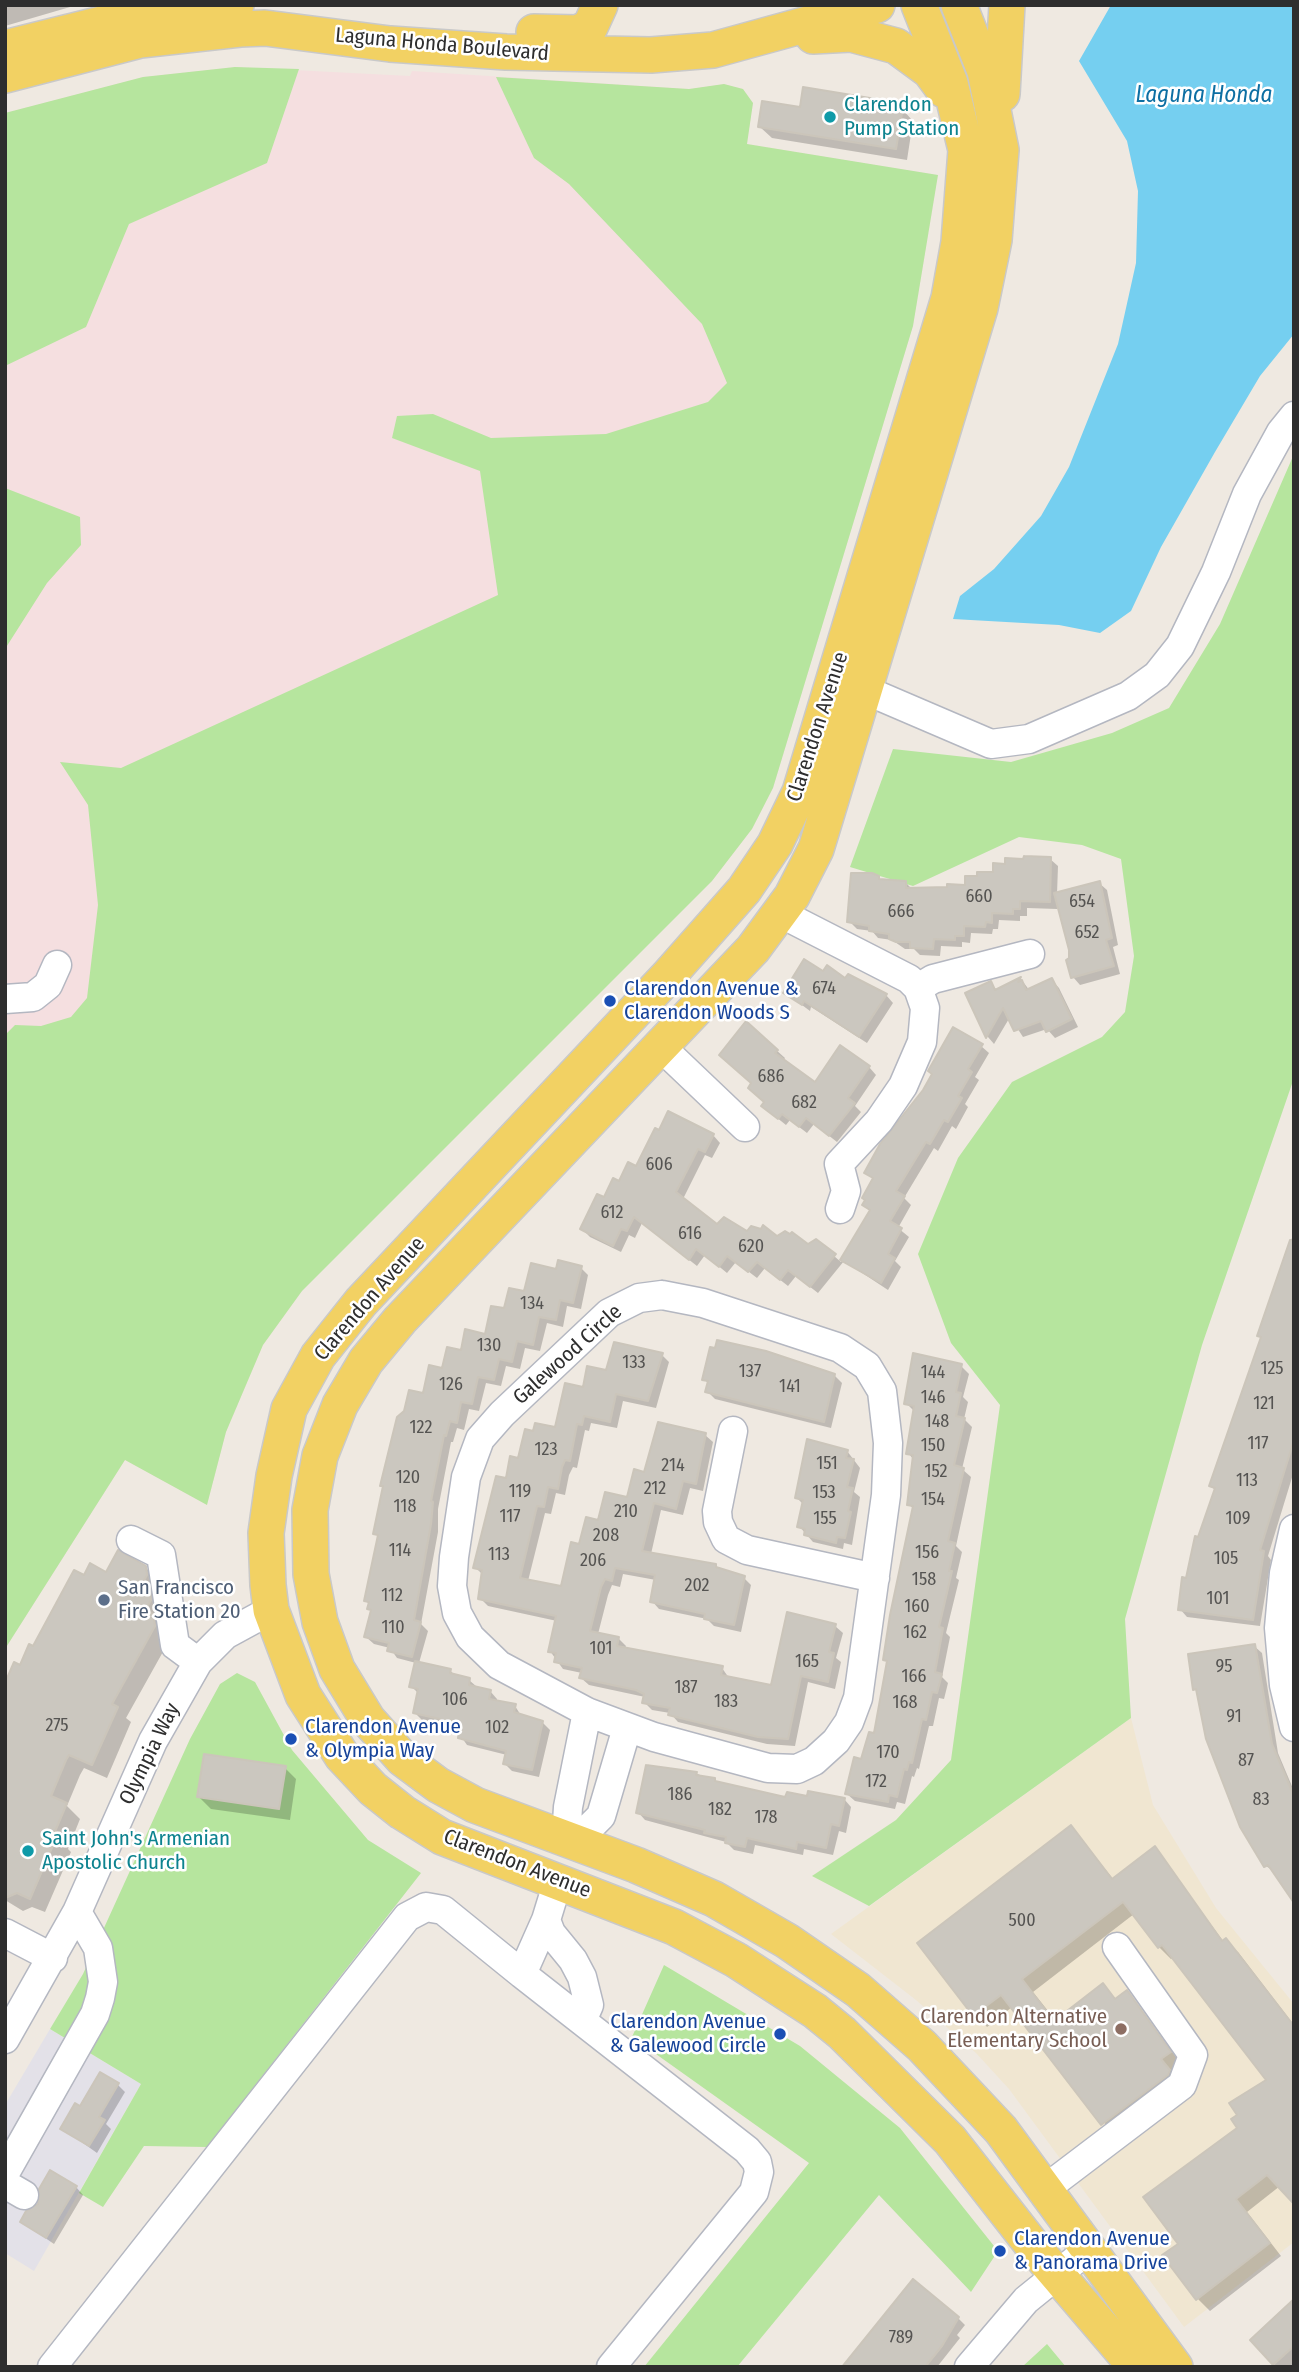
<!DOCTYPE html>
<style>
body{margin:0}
#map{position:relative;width:1299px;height:2372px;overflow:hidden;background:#efe9e1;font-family:"Fira Sans Condensed",sans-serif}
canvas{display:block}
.frame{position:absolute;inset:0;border:7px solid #2e2e2e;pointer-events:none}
</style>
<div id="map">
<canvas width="1299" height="2372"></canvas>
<div class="frame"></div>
</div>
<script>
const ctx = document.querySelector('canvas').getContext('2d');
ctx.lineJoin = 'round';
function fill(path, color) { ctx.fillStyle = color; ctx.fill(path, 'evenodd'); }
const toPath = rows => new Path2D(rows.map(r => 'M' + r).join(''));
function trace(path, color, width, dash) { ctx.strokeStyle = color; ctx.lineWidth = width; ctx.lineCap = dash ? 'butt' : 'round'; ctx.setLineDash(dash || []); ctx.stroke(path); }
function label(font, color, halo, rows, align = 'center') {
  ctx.font = font + ' "Fira Sans Condensed",sans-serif'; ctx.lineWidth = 5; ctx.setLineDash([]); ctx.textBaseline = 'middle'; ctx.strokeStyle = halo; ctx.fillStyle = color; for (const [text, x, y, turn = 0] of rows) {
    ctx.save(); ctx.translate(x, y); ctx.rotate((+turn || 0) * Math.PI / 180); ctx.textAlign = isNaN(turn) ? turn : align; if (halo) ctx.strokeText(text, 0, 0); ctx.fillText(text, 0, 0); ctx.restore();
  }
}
fill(toPath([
 [50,2029,141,2084,34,2271,5,2253,5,2105]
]), '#e3e1e8');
fill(toPath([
 [1131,1718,1153,1805,1216,1908,1294,2004,1294,2242,1184,2327,1009,2089,976,2053,916,2000,831,1934]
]), '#f0e6d1');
fill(toPath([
 [235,67,410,76,412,71,689,89,724,84,743,89,753,103,747,144,938,175,913,326,773,788,752,829,712,881,302,1291,263,1345,226,1432,207,1505,125,1460,5,1649,5,113,143,77]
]), '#f5dfe0');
fill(toPath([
 [235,67,299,69,267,163,129,224,86,327,5,366,5,113,143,77],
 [496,77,689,89,724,84,743,89,753,103,747,144,938,175,913,326,773,788,752,829,712,881,302,1291,263,1345,226,1432,207,1505,125,1460,5,1649,5,1035,15,1025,41,1026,71,1017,87,998,98,905,88,805,60,762,121,768,498,595,480,471,392,438,397,416,433,414,491,438,606,434,708,402,727,383,702,324,569,184,534,158],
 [1294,454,1294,1078,1202,1345,1125,1619,1131,1718,869,1906,812,1876,896,1820,951,1760,1000,1405,951,1343,918,1254,958,1158,1012,1082,1102,1037,1125,1012,1134,956,1121,859,1082,845,1019,837,913,886,850,867,893,749,1011,762,1112,733,1169,708,1220,624],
 [5,488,80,517,81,545,47,583,5,649],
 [237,1673,255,1682,292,1750,368,1840,421,1873,207,2147,144,2146,103,2207,79,2193,141,2084,50,2029,83,1974,190,1739,220,1684],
 [664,1965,800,2046,900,2128,998,2251,971,2292,879,2195,737,2367,644,2367,809,2163,632,2037],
 [1047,2344,1066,2367,1022,2367]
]), '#b6e59e');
fill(toPath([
 [1111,5,1294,5,1294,334,1260,376,1215,452,1161,547,1131,611,1100,633,1059,625,953,619,960,596,994,569,1041,516,1069,467,1118,344,1136,263,1138,191,1127,141,1079,61]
]), '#75cff0');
fill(toPath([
 [5,5,77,5,5,26],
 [875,101,880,105,902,109,913,121,907,160,772,138,760,127,801,109],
 [1050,859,1058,866,1057,894,1099,883,1107,890,1118,945,1113,947,1120,974,1080,985,1073,977,1070,949,1057,902,1057,909,1027,908,1027,916,1020,916,1020,921,999,920,998,929,993,929,992,934,971,933,970,943,962,942,962,947,941,946,940,956,920,955,914,949,905,949,892,940,878,938,872,931,857,929,849,921,878,877,882,881,905,882,912,889,967,886,995,874],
 [823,974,886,995,893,1003,867,1043,811,1007,810,1011,786,993],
 [1021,979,1030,991,1052,980,1059,988,1078,1027,1055,1038,1047,1029,1023,1037,1010,1017,994,1044,988,1037,967,994,990,983,998,991],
 [746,1023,785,1058,783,1061,816,1085,869,1067,876,1075,855,1106,861,1112,837,1142,814,1124,807,1133,790,1120,786,1125,771,1113,753,1084],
 [981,1046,989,1053,975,1077,979,1080,965,1104,968,1107,956,1129,952,1126,938,1151,934,1148,904,1198,911,1205,898,1228,909,1237,895,1261,901,1267,888,1290,844,1261,818,1293,796,1276,788,1286,765,1268,757,1278,736,1262,727,1273,705,1255,697,1266,642,1223,635,1238,629,1235,621,1252,590,1237,582,1229,604,1199,637,1168,713,1135,720,1143,712,1158,705,1155,683,1199,717,1226,747,1233,756,1227,777,1239,781,1234,834,1256,841,1262,871,1211,864,1205,874,1180,866,1172],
 [1294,1232,1294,1471,1268,1556,1271,1560,1260,1626,1187,1617,1180,1609,1216,1491,1211,1486,1262,1339,1259,1335],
 [581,1268,588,1275,581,1309,567,1306,563,1327,547,1323,540,1351,525,1348,520,1369,506,1366,501,1386,486,1383,479,1411,469,1409,464,1430,457,1428,453,1442,451,1442,438,1509,438,1532,421,1624,428,1631,419,1663,450,1670,456,1677,469,1680,477,1687,490,1691,497,1699,497,1702,515,1706,522,1717,542,1722,550,1730,539,1777,512,1771,505,1764,507,1755,467,1745,460,1735,448,1732,440,1724,422,1720,415,1713,419,1694,411,1686,416,1663,397,1658,390,1648,374,1644,366,1637,373,1612,366,1600,379,1538,375,1533,385,1488,382,1485,424,1395,444,1370,486,1336,505,1310,525,1293,558,1271],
 [662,1355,669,1362,656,1408,623,1401,617,1428,591,1423,589,1431,585,1430,577,1468,573,1467,569,1475,565,1495,556,1493,551,1514,545,1513,528,1581,562,1588,581,1546,599,1522,629,1499,645,1474,705,1435,713,1442,703,1491,690,1488,683,1515,661,1510,651,1554,715,1566,720,1571,744,1578,751,1585,741,1632,714,1626,707,1619,659,1609,652,1601,656,1580,623,1574,620,1587,612,1585,608,1595,598,1634,618,1638,626,1646,625,1649,722,1668,729,1678,772,1688,835,1626,843,1633,836,1658,841,1662,835,1689,808,1682,795,1746,767,1744,678,1722,670,1713,652,1710,644,1702,645,1697,589,1685,581,1678,582,1673,563,1669,550,1651,557,1621,488,1606,480,1598,483,1575,475,1567,507,1480,534,1433,556,1429,584,1389,607,1372],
 [961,1366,969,1374,963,1397,968,1402,964,1419,972,1427,962,1469,971,1477,956,1546,962,1552,956,1578,959,1580,946,1633,950,1637,942,1677,948,1683,944,1699,939,1698,933,1726,929,1726,919,1769,917,1768,914,1777,912,1776,905,1804,897,1802,895,1809,855,1801,847,1794,875,1735,914,1509,908,1504,914,1460,908,1453,914,1411,906,1403],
 [834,1375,842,1383,831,1428,715,1399,707,1391,709,1384,704,1379],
 [847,1451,860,1468,854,1492,860,1497,852,1545,844,1543,843,1549,813,1542,799,1526,804,1505,797,1498],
 [145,1567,160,1582,169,1641,126,1718,131,1722,107,1778,84,1768,80,1775,67,1806,80,1819,68,1849,71,1852,45,1912,32,1907,23,1911,5,1900,5,1688,84,1578],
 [1254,1646,1262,1653,1278,1753,1294,1791,1294,1895,1275,1872,1266,1866,1241,1827],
 [285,1768,296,1779,290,1820,211,1809,199,1797],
 [696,1773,718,1784,787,1799,844,1799,851,1807,846,1833,839,1831,833,1855,804,1849,803,1855,755,1845,753,1854,734,1850,726,1842,645,1820,638,1812],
 [1071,1827,1114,1880,1154,1849,1224,1942,1238,1952,1294,2025,1294,2202,1280,2186,1247,2212,1281,2256,1210,2311,1198,2299,1180,2244,1239,2129,1269,2080,1174,1957,1171,1959,1159,1947,1134,1914,1033,1992,1056,2021,1103,1986,1117,2000,1127,1992,1182,2065,1181,2084,1115,2136,1012,2007,987,2027,920,1943],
 [118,2085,125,2092,106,2124,111,2129,97,2153,62,2128,80,2108],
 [76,2187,83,2195,54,2244,22,2222,40,2205],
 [1294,2302,1294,2367,1277,2367,1252,2340],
 [958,2318,965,2325,957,2335,960,2338,937,2367,845,2367]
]), '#0003');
const building = toPath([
 [803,87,876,99,876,103,903,107,896,149,758,127,762,101,800,107,803,87],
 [1024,856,1051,857,1050,902,1020,901,1020,909,1013,909,1013,914,992,913,992,923,986,922,985,927,964,926,964,936,955,936,955,940,934,939,933,949,910,948,910,942,896,942,889,939,889,934,869,931,869,926,847,922,851,873,872,873,879,876,879,879,906,881,906,888,947,887,947,884,965,885,965,876,977,876,977,872,993,872,993,863,1005,864,1005,858,1023,859,1024,856],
 [1100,881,1112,938,1106,940,1114,966,1071,978,1066,960,1069,958,1069,950,1054,893,1100,881],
 [804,959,823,971,827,965,845,978,848,974,887,994,859,1037,804,1001,802,1005,783,993,804,959],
 [1021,977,1018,982,1022,980,1026,990,1052,978,1072,1019,1046,1032,1041,1021,1014,1031,1003,1008,986,1038,965,993,991,981,995,990,1021,977],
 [746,1021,778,1050,775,1053,815,1082,840,1045,870,1066,848,1098,855,1103,829,1136,806,1118,799,1127,782,1114,778,1119,761,1106,764,1102,748,1088,751,1083,719,1055,746,1021],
 [953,1027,983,1044,968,1069,972,1072,958,1096,962,1098,948,1122,944,1120,930,1144,926,1142,896,1191,905,1196,890,1221,902,1228,888,1254,895,1258,881,1283,840,1260,870,1210,862,1205,865,1200,862,1198,873,1178,864,1173,880,1144,923,1090,932,1074,928,1071,953,1027],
 [668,1111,714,1134,705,1152,698,1149,676,1192,717,1224,724,1217,747,1231,751,1226,761,1229,763,1225,777,1236,785,1231,790,1234,792,1232,808,1244,816,1239,836,1254,810,1287,788,1270,780,1280,757,1262,748,1272,727,1256,719,1267,696,1249,689,1260,634,1217,627,1231,621,1229,613,1246,580,1229,597,1194,604,1197,613,1178,619,1181,628,1162,636,1166,655,1128,659,1130,668,1111],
 [1290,1240,1294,1240,1294,1440,1260,1550,1264,1551,1253,1620,1178,1610,1182,1577,1186,1578,1195,1536,1198,1537,1215,1488,1209,1486,1261,1337,1257,1336,1290,1240],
 [558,1260,582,1266,573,1303,560,1300,556,1320,539,1317,533,1345,517,1341,512,1362,499,1359,494,1380,478,1377,472,1404,461,1402,457,1423,450,1421,446,1436,444,1435,431,1501,433,1502,431,1524,414,1620,421,1622,412,1657,387,1651,389,1643,364,1637,371,1610,367,1609,369,1602,364,1601,378,1535,373,1534,383,1486,380,1486,397,1417,404,1411,409,1390,423,1393,429,1365,442,1368,447,1347,461,1350,465,1329,485,1334,491,1306,504,1308,509,1288,524,1291,531,1263,556,1269,558,1260],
 [717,1340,766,1351,835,1374,824,1422,705,1392,708,1381,702,1380,710,1347,715,1348,717,1340],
 [614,1342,663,1353,648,1401,616,1394,610,1422,584,1416,582,1425,577,1424,570,1461,565,1460,562,1467,558,1489,548,1487,544,1507,537,1506,520,1578,561,1586,571,1542,579,1544,586,1517,598,1520,605,1492,627,1497,634,1469,644,1472,658,1422,706,1433,696,1484,683,1481,676,1509,654,1503,642,1551,716,1564,716,1567,745,1576,734,1625,704,1619,705,1614,650,1602,655,1575,615,1568,612,1581,605,1579,601,1587,590,1631,619,1637,617,1646,723,1666,721,1675,771,1685,787,1612,836,1624,829,1652,834,1653,828,1682,801,1676,788,1739,758,1737,668,1715,670,1708,642,1703,644,1694,636,1690,579,1678,582,1668,554,1662,556,1653,548,1652,556,1616,478,1599,482,1570,473,1568,496,1476,506,1478,510,1456,518,1458,525,1429,533,1431,535,1423,555,1427,565,1383,583,1387,587,1366,606,1370,614,1342],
 [913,1353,962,1364,956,1392,961,1393,956,1416,965,1418,954,1465,964,1468,948,1541,955,1543,949,1571,952,1571,939,1627,943,1628,935,1672,942,1674,937,1693,932,1692,926,1720,922,1719,912,1763,909,1762,907,1770,904,1769,897,1797,889,1795,888,1802,845,1794,854,1757,861,1759,869,1732,874,1733,887,1661,883,1660,890,1615,913,1506,907,1505,913,1455,906,1454,914,1406,904,1404,913,1353],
 [807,1439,848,1450,846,1458,854,1459,847,1487,853,1488,848,1511,851,1512,845,1538,837,1537,836,1543,804,1535,805,1529,797,1527,803,1500,795,1498,807,1439],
 [118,1550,146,1566,147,1575,142,1584,149,1588,151,1600,146,1609,153,1614,155,1626,112,1704,118,1707,92,1765,69,1755,66,1760,51,1796,67,1803,54,1834,57,1836,30,1899,17,1893,5,1898,5,1683,14,1662,20,1665,29,1644,33,1646,74,1570,84,1575,90,1563,106,1572,118,1550],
 [1255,1644,1272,1744,1294,1796,1294,1903,1268,1865,1264,1867,1240,1827,1206,1739,1196,1689,1193,1690,1188,1654,1255,1644],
 [415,1661,451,1669,450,1673,470,1678,469,1685,491,1690,489,1699,516,1704,514,1712,543,1721,532,1770,503,1764,506,1751,458,1738,459,1730,439,1726,440,1719,413,1713,418,1689,409,1687,415,1661],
 [204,1754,286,1766,279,1809,197,1797,204,1754],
 [646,1765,697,1772,696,1775,715,1778,715,1781,785,1797,787,1792,807,1796,808,1791,845,1798,839,1826,831,1824,826,1848,797,1842,796,1849,747,1838,745,1847,725,1843,726,1837,704,1833,705,1830,636,1813,646,1765],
 [1071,1825,1112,1879,1155,1846,1222,1941,1226,1938,1294,2026,1294,2204,1267,2175,1236,2199,1270,2243,1196,2300,1162,2255,1178,2244,1143,2197,1237,2128,1231,2119,1237,2115,1229,2103,1266,2080,1162,1945,1158,1948,1123,1902,1022,1979,1054,2021,1103,1983,1115,1999,1127,1990,1171,2052,1161,2059,1170,2070,1168,2075,1101,2125,1001,1995,973,2016,917,1943,1071,1825],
 [100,2072,119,2083,99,2117,105,2120,89,2146,60,2129,75,2103,80,2106,100,2072],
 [50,2170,77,2186,46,2238,20,2222,26,2211,38,2204,39,2189,50,2170],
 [913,2279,959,2317,942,2346,925,2367,842,2367,913,2279],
 [1294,2299,1294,2346,1273,2365,1250,2340,1294,2299]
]);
fill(building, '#cbc7bf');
trace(building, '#cbc5ba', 2);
const minor = toPath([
 [865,690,991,744,1029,739,1128,696,1157,675,1180,646,1216,572,1247,494,1281,432,1294,416],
 [780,913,909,979,918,988,925,1008,922,1042,903,1086,879,1121,839,1164,846,1191,840,1209],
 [918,988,933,979,1030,954],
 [5,999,33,997,48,985,57,965],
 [661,1047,745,1127],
 [662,1295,703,1303,840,1348,867,1366,882,1391,888,1443,886,1495,858,1698,849,1722,836,1741,814,1761,797,1769,768,1768,654,1737,587,1712,499,1665,470,1637,457,1613,452,1586,454,1557,466,1477,480,1439,502,1414,609,1313,639,1298,662,1295],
 [733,1431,717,1511,718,1522,726,1539,747,1550,875,1578],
 [1294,1529,1284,1573,1279,1628,1284,1685,1294,1727],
 [131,1540,161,1555,175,1645,198,1662],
 [587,1712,568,1807,566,1839,588,1829,601,1816,627,1728],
 [546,1920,551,1933,573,1960,582,1977,589,2005,582,2021,747,2150,757,2162,759,2172,754,2192,611,2367],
 [5,1933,53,1958],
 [522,1974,582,2021],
 [5,2039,77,1912,153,1741,198,1662,225,1635,271,1610],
 [5,2173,95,2014,100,1998,103,1982,98,1948,77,1912],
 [5,2184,24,2195],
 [1045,2189,1182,2085,1193,2055,1117,1947],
 [52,2367,407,1917,426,1907,443,1910,522,1974,546,1920,558,1881],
 [969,2367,1026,2300,1089,2249]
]);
const major = toPath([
 [919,5,950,83,966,150,959,242,949,298,800,792,775,844,744,890,668,976,361,1302,318,1356,289,1409,274,1476,266,1533,268,1585,271,1610,303,1695,342,1756,373,1789,402,1812,442,1837,674,1927,736,1960,815,2011,842,2033,950,2140,1036,2250,1136,2367],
 [959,5,985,71,1001,150,994,240,980,308,816,849,792,896,753,949,400,1320,366,1361,340,1405,320,1456,310,1510,311,1574,320,1622,337,1669,368,1720,403,1759,438,1785,475,1805,636,1865,714,1899,787,1941,858,1990,922,2046,1001,2130,1175,2367],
 [534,32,578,33,590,27,600,5],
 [813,36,851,34,896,46,930,71,944,90],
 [5,48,146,13,236,5],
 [5,75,140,40,240,29,265,28,390,44,506,52,651,55,713,50,877,5],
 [1002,94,1007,5]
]);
trace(minor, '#b4b7c1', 31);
trace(major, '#c9c9c9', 38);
trace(minor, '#fff', 28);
trace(major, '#f2d163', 35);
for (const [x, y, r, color] of [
 [830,117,7,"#0f9aa8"],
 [610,1001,7,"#1a4fb4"],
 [104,1600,7,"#5c6f8a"],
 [291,1739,7,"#1a4fb4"],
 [28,1851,7,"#0f9aa8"],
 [1121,2029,7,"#8d6e63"],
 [780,2034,7,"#1a4fb4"],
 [1000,2251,7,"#1a4fb4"]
]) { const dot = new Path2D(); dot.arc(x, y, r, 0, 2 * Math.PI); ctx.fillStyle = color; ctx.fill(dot); trace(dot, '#fff', 2.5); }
label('18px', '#555452', null, [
 ["660",979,897],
 ["654",1082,902],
 ["666",901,912],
 ["652",1087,933],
 ["674",824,989],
 ["686",771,1077],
 ["682",804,1103],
 ["606",659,1165],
 ["612",612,1213],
 ["616",690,1234],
 ["620",751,1247],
 ["134",532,1304],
 ["130",489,1346],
 ["133",634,1363],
 ["125",1272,1369],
 ["137",750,1372],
 ["144",933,1373],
 ["126",451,1385],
 ["141",790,1387],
 ["146",933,1398],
 ["121",1264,1404],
 ["148",937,1422],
 ["122",421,1428],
 ["117",1258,1444],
 ["150",933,1446],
 ["123",546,1450],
 ["151",827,1464],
 ["214",673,1466],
 ["152",936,1472],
 ["120",408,1478],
 ["113",1247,1481],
 ["212",655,1489],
 ["119",520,1492],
 ["153",824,1493],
 ["154",933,1500],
 ["118",405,1507],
 ["210",626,1512],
 ["117",510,1517],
 ["155",825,1519],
 ["109",1238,1519],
 ["208",606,1536],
 ["114",400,1551],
 ["156",927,1553],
 ["113",499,1555],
 ["105",1226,1559],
 ["206",593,1561],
 ["158",924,1580],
 ["202",697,1586],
 ["112",392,1596],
 ["101",1218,1599],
 ["160",917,1607],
 ["110",393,1628],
 ["162",915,1633],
 ["101",601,1649],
 ["165",807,1662],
 ["95",1224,1667],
 ["166",914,1677],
 ["187",686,1688],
 ["106",455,1700],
 ["183",726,1702],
 ["168",905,1703],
 ["91",1234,1717],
 ["275",57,1726],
 ["102",497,1728],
 ["170",888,1753],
 ["87",1246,1761],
 ["172",876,1782],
 ["186",680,1795],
 ["83",1261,1800],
 ["182",720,1810],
 ["178",766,1818],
 ["500",1022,1921],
 ["789",901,2338]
]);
label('21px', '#2e2e2e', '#fff', [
 ["Laguna Honda Boulevard",442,45,5],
 ["Clarendon Avenue",818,727,-72],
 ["Clarendon Avenue",370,1299,-49],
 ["Galewood Circle",568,1355,-42],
 ["Olympia Way",150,1754,-64],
 ["Clarendon Avenue",517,1864,21]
]);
label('21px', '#0d838f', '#fff', [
 ["Clarendon",844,105],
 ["Pump Station",844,129],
 ["Saint John's Armenian",42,1839],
 ["Apostolic Church",42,1863]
], 'left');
label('21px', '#164399', '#fff', [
 ["Clarendon Avenue &",624,989],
 ["Clarendon Woods S",624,1013],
 ["Clarendon Avenue",305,1727],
 ["& Olympia Way",305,1751],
 ["Clarendon Avenue",766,2022,"right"],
 ["& Galewood Circle",766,2046,"right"],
 ["Clarendon Avenue",1014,2239],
 ["& Panorama Drive",1014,2263]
], 'left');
label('21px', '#4e5e75', '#fff', [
 ["San Francisco",118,1588],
 ["Fire Station 20",118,1612]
], 'left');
label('21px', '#785e54', '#fff', [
 ["Clarendon Alternative",1107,2017],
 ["Elementary School",1107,2041]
], 'right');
label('italic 23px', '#0d6fa3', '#fff', [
 ["Laguna Honda",1204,96]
]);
</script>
